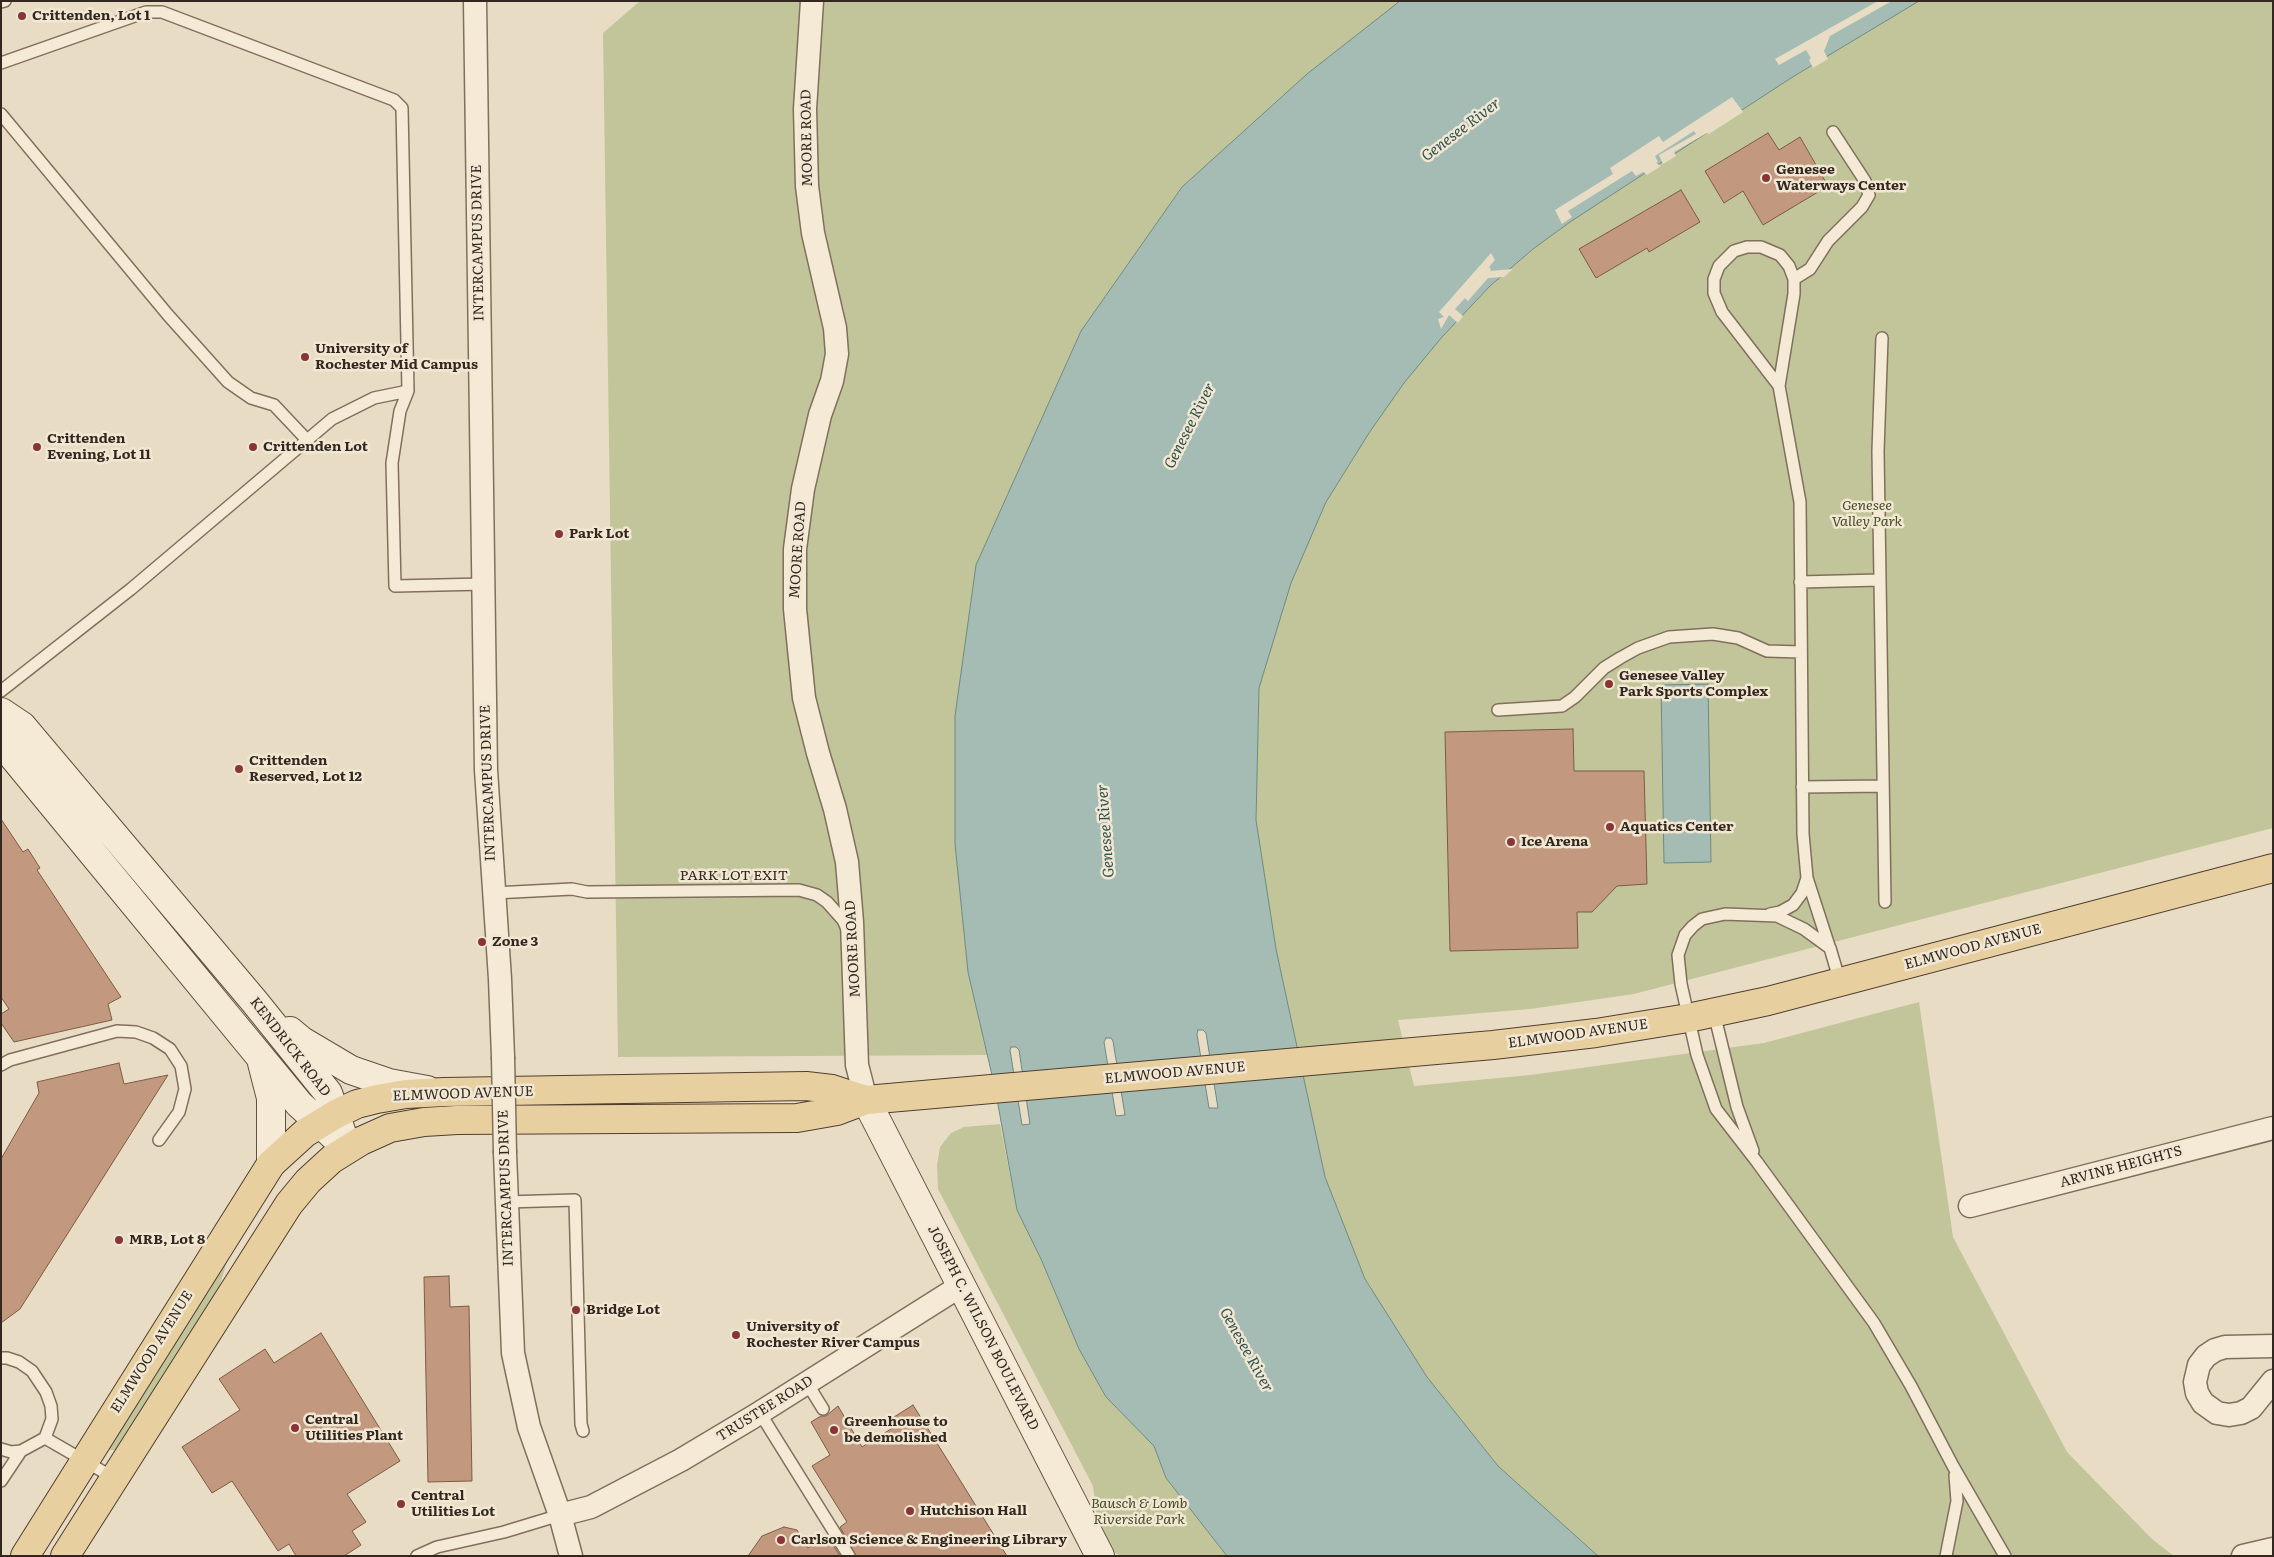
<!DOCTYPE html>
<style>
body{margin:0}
#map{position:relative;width:2274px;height:1557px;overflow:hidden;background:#e8ddc4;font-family:Literata,serif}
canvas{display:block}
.frame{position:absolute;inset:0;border:2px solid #33281f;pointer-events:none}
</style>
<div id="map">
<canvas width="2274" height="1557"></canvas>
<div class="frame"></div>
</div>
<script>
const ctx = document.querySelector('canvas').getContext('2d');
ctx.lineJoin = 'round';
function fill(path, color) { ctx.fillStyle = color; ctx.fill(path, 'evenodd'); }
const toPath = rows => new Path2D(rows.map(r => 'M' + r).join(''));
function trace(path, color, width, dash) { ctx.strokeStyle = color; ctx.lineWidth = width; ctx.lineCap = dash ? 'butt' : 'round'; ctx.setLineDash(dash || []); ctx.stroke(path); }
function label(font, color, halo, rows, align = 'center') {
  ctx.font = font + ' Literata,serif'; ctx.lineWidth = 5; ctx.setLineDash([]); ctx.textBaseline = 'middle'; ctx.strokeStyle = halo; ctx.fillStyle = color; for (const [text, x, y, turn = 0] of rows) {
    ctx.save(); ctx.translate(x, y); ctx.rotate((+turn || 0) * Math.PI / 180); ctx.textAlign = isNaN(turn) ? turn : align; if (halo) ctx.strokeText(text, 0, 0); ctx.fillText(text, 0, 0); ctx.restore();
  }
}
fill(toPath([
 [640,1,1400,1,1307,74,1182,187,1081,331,976,565,955,716,955,844,968,972,987,1055,618,1057,603,33],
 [1919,1,2273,1,2273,828,1634,994,1530,1009,1398,1020,1414,1086,1530,1075,1764,1043,1919,1002,1953,1237,2067,1452,2152,1539,2174,1556,1598,1556,1498,1466,1427,1377,1365,1279,1325,1177,1276,949,1256,819,1259,688,1291,582,1326,502,1369,433,1404,383,1442,337,1490,286,1533,249,1570,222,1791,78],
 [1000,1124,1017,1210,1041,1259,1079,1349,1106,1397,1154,1446,1166,1478,1227,1556,1121,1556,1110,1550,1098,1528,1093,1486,938,1189,937,1165,940,1147,951,1133,964,1127],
 [227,1256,228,1258,219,1288,118,1450,110,1450,108,1447]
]), '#c1c599');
const water = toPath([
 [1400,1,1919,1,1791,78,1570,222,1533,249,1490,286,1442,337,1404,383,1369,433,1326,502,1291,583,1259,688,1256,820,1276,949,1325,1177,1365,1279,1427,1377,1498,1466,1598,1556,1227,1556,1166,1478,1154,1446,1106,1397,1079,1349,1041,1259,1017,1210,995,1088,968,972,955,844,955,716,976,565,1081,331,1182,187,1307,74,1400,1],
 [1198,1030,1203,1030,1206,1033,1218,1108,1209,1108,1197,1034,1198,1030],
 [1106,1038,1111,1038,1113,1041,1125,1115,1116,1116,1104,1042,1106,1038],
 [1011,1047,1016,1047,1019,1050,1030,1124,1022,1125,1010,1050,1011,1047],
 [1708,684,1711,862,1664,863,1661,685,1708,684]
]);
fill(water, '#a5bcb5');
trace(water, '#6d8981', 1);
fill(toPath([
 [1878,1,1890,2,1830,36,1824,51,1828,59,1813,68,1809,60,1811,58,1806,50,1779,65,1775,59],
 [1732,97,1743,112,1709,134,1707,133,1674,152,1676,156,1663,164,1659,155,1696,134,1694,131,1655,156,1658,162,1656,163,1661,166,1647,175,1643,172,1636,176,1632,171,1568,211,1572,217,1562,224,1555,210,1613,174,1610,168,1659,136,1663,142],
 [1491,253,1495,260,1489,267,1491,269,1490,271,1513,269,1504,277,1488,278,1468,301,1465,298,1455,309,1463,316,1458,323,1449,315,1441,329,1438,319,1444,317,1439,312]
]), '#e8ddc4');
const building = toPath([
 [1768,133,1779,150,1800,137,1828,186,1763,225,1743,191,1724,203,1705,171,1768,133],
 [1681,190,1700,222,1649,252,1647,248,1596,278,1579,249,1681,190],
 [1573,729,1574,771,1644,771,1647,884,1617,886,1592,912,1577,912,1578,948,1450,951,1445,732,1573,729],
 [1,819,23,852,28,849,40,868,37,870,121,997,108,1004,112,1020,14,1042,1,1023,1,1014,9,1009,1,997,1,819],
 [119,1063,124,1084,168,1075,20,1309,1,1323,1,1159,39,1093,37,1082,119,1063],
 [449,1276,450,1307,469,1306,472,1481,428,1482,424,1277,449,1276],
 [321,1333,400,1461,347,1494,366,1522,352,1531,361,1545,344,1556,296,1556,289,1544,278,1551,232,1481,212,1493,182,1447,240,1410,219,1379,265,1349,274,1363,321,1333],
 [913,1405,950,1464,1007,1556,856,1556,840,1527,847,1522,812,1466,830,1455,811,1422,821,1416,826,1416,838,1406,862,1447,899,1424,894,1417,913,1405],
 [784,1527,797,1530,808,1548,827,1535,840,1556,748,1556,762,1536,784,1527]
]);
fill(building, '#c2997e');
trace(building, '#7d5a45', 1);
const lane = toPath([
 [1,2,5,1],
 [1,63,146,12,162,12,394,100,402,108,408,391,400,411,392,463,395,586,484,584],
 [1,114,168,315,228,382,251,398,274,405,307,440],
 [1794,279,1810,269,1828,241,1862,207,1869,195,1865,181,1833,132],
 [1882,338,1878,451,1885,902],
 [1779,386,1722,312,1714,293,1714,279,1719,266,1734,251,1747,247,1761,247,1780,255,1789,266,1794,279,1794,294,1779,386,1800,502,1803,834,1807,878],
 [1800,582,1879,580],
 [1,691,131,589,332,419,374,398,408,391],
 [1498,710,1562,706,1575,697,1604,668,1620,658,1638,648,1669,637,1713,634,1738,638,1767,651,1801,652],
 [1802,787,1883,786],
 [494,893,572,889,587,892,799,890,817,895,827,902,843,920,847,929],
 [1770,914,1780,912,1793,905,1802,893,1807,878,1829,946],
 [1840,982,1830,948,1804,929,1777,916,1725,914,1702,919,1693,926,1685,935,1678,955,1681,984,1697,1055,1716,1109,1757,1162,1874,1323,1911,1386,1953,1466,2005,1556],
 [1714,1013,1737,1107,1753,1151],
 [1,1065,10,1060,117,1031,136,1032,153,1038,170,1049,181,1066,185,1089,179,1112,159,1140],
 [506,1202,575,1200,581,1424,583,1431],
 [1,1358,7,1358,19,1362,32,1371,46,1392,51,1406,52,1419,45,1438,21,1451,11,1452,1,1449],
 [807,1383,823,1409],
 [760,1413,849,1556],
 [45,1438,114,1478],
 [1,1481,21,1451],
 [417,1556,437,1547,504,1532,560,1515],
 [1946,1556,1957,1501,1955,1475]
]);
const street = toPath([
 [475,1,486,770,500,979,503,1057],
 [812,1,805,109,807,186,813,233,835,328,837,354,832,381,820,415,803,489,795,549,795,609,804,698,818,753,835,809,847,862,852,922,857,1065,866,1100],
 [505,1153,513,1353,529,1427,560,1515,571,1556],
 [1970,1206,2273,1128],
 [2273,1346,2225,1347,2215,1350,2206,1356,2199,1365,2195,1382,2197,1393,2203,1403,2217,1413,2229,1415,2241,1413,2251,1408,2273,1381],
 [560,1515,591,1507,681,1460,753,1417,962,1285],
 [2243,1556,2273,1549]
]);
const secondary = toPath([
 [1,712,22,726,254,1001,328,1093,347,1148],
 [1,742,299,1104,337,1139],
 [290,1031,302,1041,351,1070,389,1083,427,1090],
 [262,1063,271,1098,271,1164],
 [866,1100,1100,1556]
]);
const primary = toPath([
 [25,1556,271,1164,305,1133,336,1114,357,1104,377,1099,406,1094,444,1092,806,1086,832,1089,866,1100],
 [65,1556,289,1204,308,1181,332,1159,361,1141,390,1128,424,1122,457,1120,797,1118,837,1111,866,1100,1493,1045,1596,1033,1688,1018,1768,1001,2273,868]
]);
trace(lane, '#816f5d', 14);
trace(street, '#816f5d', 25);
trace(secondary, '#635040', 30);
trace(primary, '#4f3e30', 30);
trace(lane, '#f4ead6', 11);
trace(street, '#f4ead6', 22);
trace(secondary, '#f4ead6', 28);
trace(primary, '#e8cfa0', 28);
const streetBridge = toPath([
 [503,1057,505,1153]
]);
trace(streetBridge, '#816f5d', 25, []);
trace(streetBridge, '#f4ead6', 22);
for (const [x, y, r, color] of [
 [22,16,5,"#893436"],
 [1766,178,5,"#893436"],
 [305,357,5,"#893436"],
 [37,447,5,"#893436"],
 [253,447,5,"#893436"],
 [559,534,5,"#893436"],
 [1609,684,5,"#893436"],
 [239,769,5,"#893436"],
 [1610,827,5,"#893436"],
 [1511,842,5,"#893436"],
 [482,942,5,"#893436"],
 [119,1240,5,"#893436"],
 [576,1310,5,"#893436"],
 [736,1335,5,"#893436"],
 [295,1428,5,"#893436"],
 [834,1430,5,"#893436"],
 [401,1504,5,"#893436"],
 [910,1511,5,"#893436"],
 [781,1540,5,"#893436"]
]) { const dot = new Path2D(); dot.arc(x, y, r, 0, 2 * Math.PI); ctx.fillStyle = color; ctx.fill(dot); trace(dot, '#f1e7d3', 2); }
label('bold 14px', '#33281f', '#f1e7d3', [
 ["Crittenden, Lot 1",32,16],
 ["Genesee",1776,170],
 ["Waterways Center",1776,186],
 ["University of",315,349],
 ["Rochester Mid Campus",315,365],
 ["Crittenden",47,439],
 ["Evening, Lot 11",47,455],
 ["Crittenden Lot",263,447],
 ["Park Lot",569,534],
 ["Genesee Valley",1619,676],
 ["Park Sports Complex",1619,692],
 ["Crittenden",249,761],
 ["Reserved, Lot 12",249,777],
 ["Aquatics Center",1620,827],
 ["Ice Arena",1521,842],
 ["Zone 3",492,942],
 ["MRB, Lot 8",129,1240],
 ["Bridge Lot",586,1310],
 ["University of",746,1327],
 ["Rochester River Campus",746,1343],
 ["Central",305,1420],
 ["Utilities Plant",305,1436],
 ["Greenhouse to",844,1422],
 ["be demolished",844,1438],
 ["Central",411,1496],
 ["Utilities Lot",411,1512],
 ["Hutchison Hall",920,1511],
 ["Carlson Science & Engineering Library",791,1540]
], 'left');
label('14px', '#33281f', '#f1e7d3', [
 ["MOORE ROAD",807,138,-91],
 ["INTERCAMPUS DRIVE",478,243,-91],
 ["MOORE ROAD",798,550,-86],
 ["INTERCAMPUS DRIVE",488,783,-92],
 ["PARK LOT EXIT",734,876],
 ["ELMWOOD AVENUE",1973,947,-15],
 ["MOORE ROAD",853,949,-93],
 ["ELMWOOD AVENUE",1578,1034,-8],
 ["KENDRICK ROAD",290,1047,52],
 ["ELMWOOD AVENUE",1175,1073,-5],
 ["ELMWOOD AVENUE",463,1094,-2],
 ["ARVINE HEIGHTS",2121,1167,-15],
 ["INTERCAMPUS DRIVE",506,1188,-92],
 ["JOSEPH C. WILSON BOULEVARD",983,1328,63],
 ["ELMWOOD AVENUE",152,1352,-58],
 ["TRUSTEE ROAD",765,1409,-32]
]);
label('italic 14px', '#444d28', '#f1e7d3', [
 ["Genesee",1867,506],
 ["Valley Park",1867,522],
 ["Bausch & Lomb",1139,1504],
 ["Riverside Park",1139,1520]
]);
label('italic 15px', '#30514e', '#f1e7d3', [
 ["Genesee River",1461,130,-37],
 ["Genesee River",1190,426,-63],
 ["Genesee River",1106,831,-94],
 ["Genesee River",1246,1350,61]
]);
</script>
